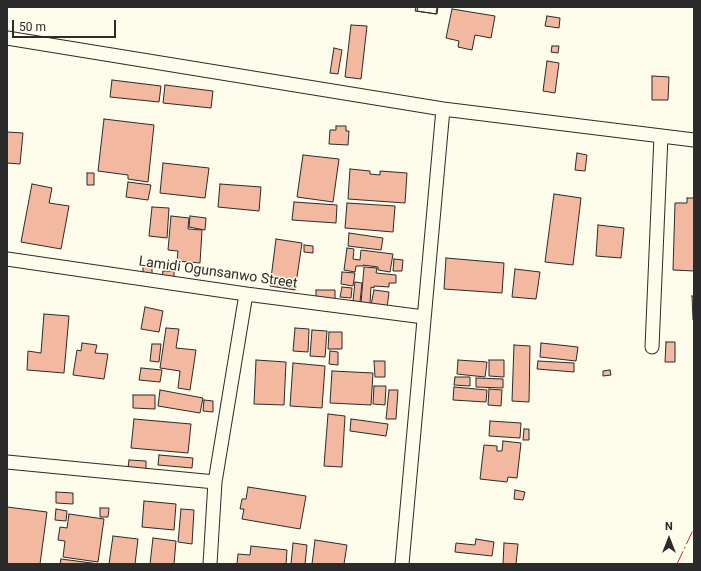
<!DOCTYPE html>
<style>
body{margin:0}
#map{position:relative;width:701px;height:571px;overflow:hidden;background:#fdfbea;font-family:Roboto,sans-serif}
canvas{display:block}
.frame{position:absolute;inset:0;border:8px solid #2b2b2b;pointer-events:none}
.north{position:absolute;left:649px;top:519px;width:40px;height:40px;-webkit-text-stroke:3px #fdfbea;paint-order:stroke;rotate:0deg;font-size:11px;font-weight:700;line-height:16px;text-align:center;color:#2b2b2b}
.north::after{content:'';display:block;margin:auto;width:14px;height:18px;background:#2b2b2b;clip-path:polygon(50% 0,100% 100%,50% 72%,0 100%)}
.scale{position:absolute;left:12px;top:20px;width:104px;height:18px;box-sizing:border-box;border:2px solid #2b2b2b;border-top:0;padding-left:5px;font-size:12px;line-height:14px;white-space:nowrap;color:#2b2b2b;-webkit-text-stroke:3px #fdfbea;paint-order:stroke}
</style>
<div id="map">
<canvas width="701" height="571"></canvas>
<div class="frame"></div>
<div class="north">N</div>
<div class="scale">50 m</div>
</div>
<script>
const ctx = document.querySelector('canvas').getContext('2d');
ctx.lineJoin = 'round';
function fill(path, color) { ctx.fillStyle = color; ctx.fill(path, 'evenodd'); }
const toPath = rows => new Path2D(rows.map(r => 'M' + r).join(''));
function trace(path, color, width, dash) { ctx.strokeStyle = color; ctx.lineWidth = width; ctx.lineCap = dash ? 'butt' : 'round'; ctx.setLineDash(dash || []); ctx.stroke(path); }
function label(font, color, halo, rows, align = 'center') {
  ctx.font = font + ' Roboto,sans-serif'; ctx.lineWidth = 3; ctx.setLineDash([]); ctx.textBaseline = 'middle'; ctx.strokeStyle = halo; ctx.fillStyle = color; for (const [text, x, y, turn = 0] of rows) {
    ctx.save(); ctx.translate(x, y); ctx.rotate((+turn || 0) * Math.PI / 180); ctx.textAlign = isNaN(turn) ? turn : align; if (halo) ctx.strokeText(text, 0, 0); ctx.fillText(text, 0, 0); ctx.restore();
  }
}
const building = toPath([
 [416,7,438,7,437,14,415,11,416,7],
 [418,7,437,7,436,14,417,11,418,7],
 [452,9,495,16,491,38,475,35,472,50,458,47,459,41,446,38,452,9],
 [547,16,560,18,559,28,545,26,547,16],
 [351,25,367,26,361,79,345,77,351,25],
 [552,46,559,46,558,53,551,52,552,46],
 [334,48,342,50,338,74,330,73,334,48],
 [547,61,559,63,555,93,543,91,547,61],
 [652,76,669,77,668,100,652,100,652,76],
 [112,80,161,86,159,102,110,97,112,80],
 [165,85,213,91,211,108,163,103,165,85],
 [104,119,154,125,148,182,128,179,128,175,98,171,104,119],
 [336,126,346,126,346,131,349,131,348,145,329,144,330,130,336,130,336,126],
 [7,132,23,133,20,164,7,163,7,132],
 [577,153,587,155,585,171,575,170,577,153],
 [303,155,339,159,333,202,297,197,303,155],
 [163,163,209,168,205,198,160,193,163,163],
 [350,169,370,171,370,174,380,175,380,171,407,173,405,203,348,199,350,169],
 [87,173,94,173,94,185,87,185,87,173],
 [128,182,151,185,148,200,126,197,128,182],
 [32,184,52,188,49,203,69,206,61,249,21,242,32,184],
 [220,184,261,187,259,211,218,207,220,184],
 [554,194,581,198,573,265,545,262,554,194],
 [687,198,694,198,694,271,673,270,675,203,687,203,687,198],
 [294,202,337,205,336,223,292,220,294,202],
 [347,203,395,206,393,232,345,228,347,203],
 [152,207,169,208,167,238,149,236,152,207],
 [171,216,189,218,188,229,202,230,200,263,177,261,178,251,168,250,171,216],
 [190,216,206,218,205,230,189,227,190,216],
 [598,225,624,228,621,258,596,256,598,225],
 [349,233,383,238,381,250,348,246,349,233],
 [276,239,302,243,295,290,270,286,276,239],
 [304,245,313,246,313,253,304,252,304,245],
 [347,248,354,249,353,259,360,260,361,250,393,254,390,272,378,270,378,267,363,265,363,266,356,266,355,272,344,270,347,248],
 [446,258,504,263,502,293,444,289,446,258],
 [394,259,403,260,402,271,393,271,394,259],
 [143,266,152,266,152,276,143,276,143,266],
 [364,267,377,268,376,273,396,275,396,283,389,283,389,287,374,286,374,288,371,287,370,304,361,303,364,267],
 [515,269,540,272,536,299,512,297,515,269],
 [163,271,174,271,174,279,162,278,163,271],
 [342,272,355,273,353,286,341,284,342,272],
 [355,282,362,283,360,302,353,301,355,282],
 [342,287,352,288,351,298,340,297,342,287],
 [316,290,335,290,335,302,316,302,316,290],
 [374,290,389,292,387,308,371,305,374,290],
 [692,296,694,296,694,320,693,320,692,296],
 [145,307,163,311,159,332,141,329,145,307],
 [44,314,69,316,64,373,27,370,28,351,41,353,44,314],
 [166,328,179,329,176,348,196,350,190,390,178,388,180,371,160,368,166,328],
 [295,328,309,329,308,352,293,351,295,328],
 [312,330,327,331,325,357,310,356,312,330],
 [329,332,342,332,342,349,328,349,329,332],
 [666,342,675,342,675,362,665,362,666,342],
 [82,343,97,345,95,353,108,354,104,379,73,375,77,350,81,351,82,343],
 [541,343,578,347,576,361,540,357,541,343],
 [152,344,161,344,159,362,150,361,152,344],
 [514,345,530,346,529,402,512,401,514,345],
 [330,351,338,352,338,365,329,364,330,351],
 [256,360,286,362,284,405,254,404,256,360],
 [458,360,487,362,485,377,457,374,458,360],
 [489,360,504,360,504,377,489,376,489,360],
 [374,361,385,361,385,377,375,377,374,361],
 [538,361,574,363,574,372,537,369,538,361],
 [293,363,325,366,322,408,290,406,293,363],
 [141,368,162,370,160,382,139,380,141,368],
 [610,370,611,375,603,376,603,371,610,370],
 [332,371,373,373,371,405,330,403,332,371],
 [455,377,470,377,470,386,454,385,455,377],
 [476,378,503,379,503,388,476,387,476,378],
 [374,386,386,386,385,405,373,404,374,386],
 [454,387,487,390,486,402,453,400,454,387],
 [489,389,502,390,501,406,488,405,489,389],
 [160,390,203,398,200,413,158,406,160,390],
 [389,390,398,390,396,419,386,419,389,390],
 [133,395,155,395,155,409,133,408,133,395],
 [204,400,213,401,213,412,203,411,204,400],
 [328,414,345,416,342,467,324,466,328,414],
 [134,419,191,424,188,453,131,448,134,419],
 [351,419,388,424,386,436,350,431,351,419],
 [490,421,521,423,520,438,489,436,490,421],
 [524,429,529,429,529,440,523,440,524,429],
 [503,441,521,443,517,478,508,477,507,482,480,479,484,445,497,446,497,451,502,451,503,441],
 [159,455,193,458,192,468,158,465,159,455],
 [129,460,146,461,146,470,128,468,129,460],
 [248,487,306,496,300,529,242,519,244,509,240,509,242,499,246,499,248,487],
 [515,490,525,492,523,500,514,499,515,490],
 [56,492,73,493,73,504,56,503,56,492],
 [144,501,176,504,174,530,142,527,144,501],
 [7,507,47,512,40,564,7,564,7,507],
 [100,508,109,508,108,517,100,517,100,508],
 [56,509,67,511,66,521,55,520,56,509],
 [181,509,194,510,192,544,178,542,181,509],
 [69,514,104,519,98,562,63,557,65,541,58,540,60,527,67,528,69,514],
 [113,536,138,539,135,564,109,564,113,536],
 [153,538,176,541,174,564,150,564,153,538],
 [476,539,494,542,492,556,455,552,456,543,475,545,476,539],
 [315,540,347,545,344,564,312,564,315,540],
 [293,543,307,545,305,564,291,564,293,543],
 [504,543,518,544,516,564,503,564,504,543],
 [251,546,287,550,286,564,237,564,238,554,250,555,251,546],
 [61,559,99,564,60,564,61,559]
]);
fill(building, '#f2b8a0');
trace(building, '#2b2b2b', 1);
const street = toPath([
 [7,38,443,109,694,140],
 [7,259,246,294,424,317],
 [652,347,661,136],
 [7,462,215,482],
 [210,564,215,482,246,294],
 [402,564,443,109]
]);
trace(street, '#2b2b2b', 15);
trace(street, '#fdfbea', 13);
trace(toPath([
 [677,564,694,528]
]), '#c62828', 1, [14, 3, 2, 3]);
label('14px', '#2b2b2b', '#fdfbea', [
 ["Lamidi Ogunsanwo Street",218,273,8]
]);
</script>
